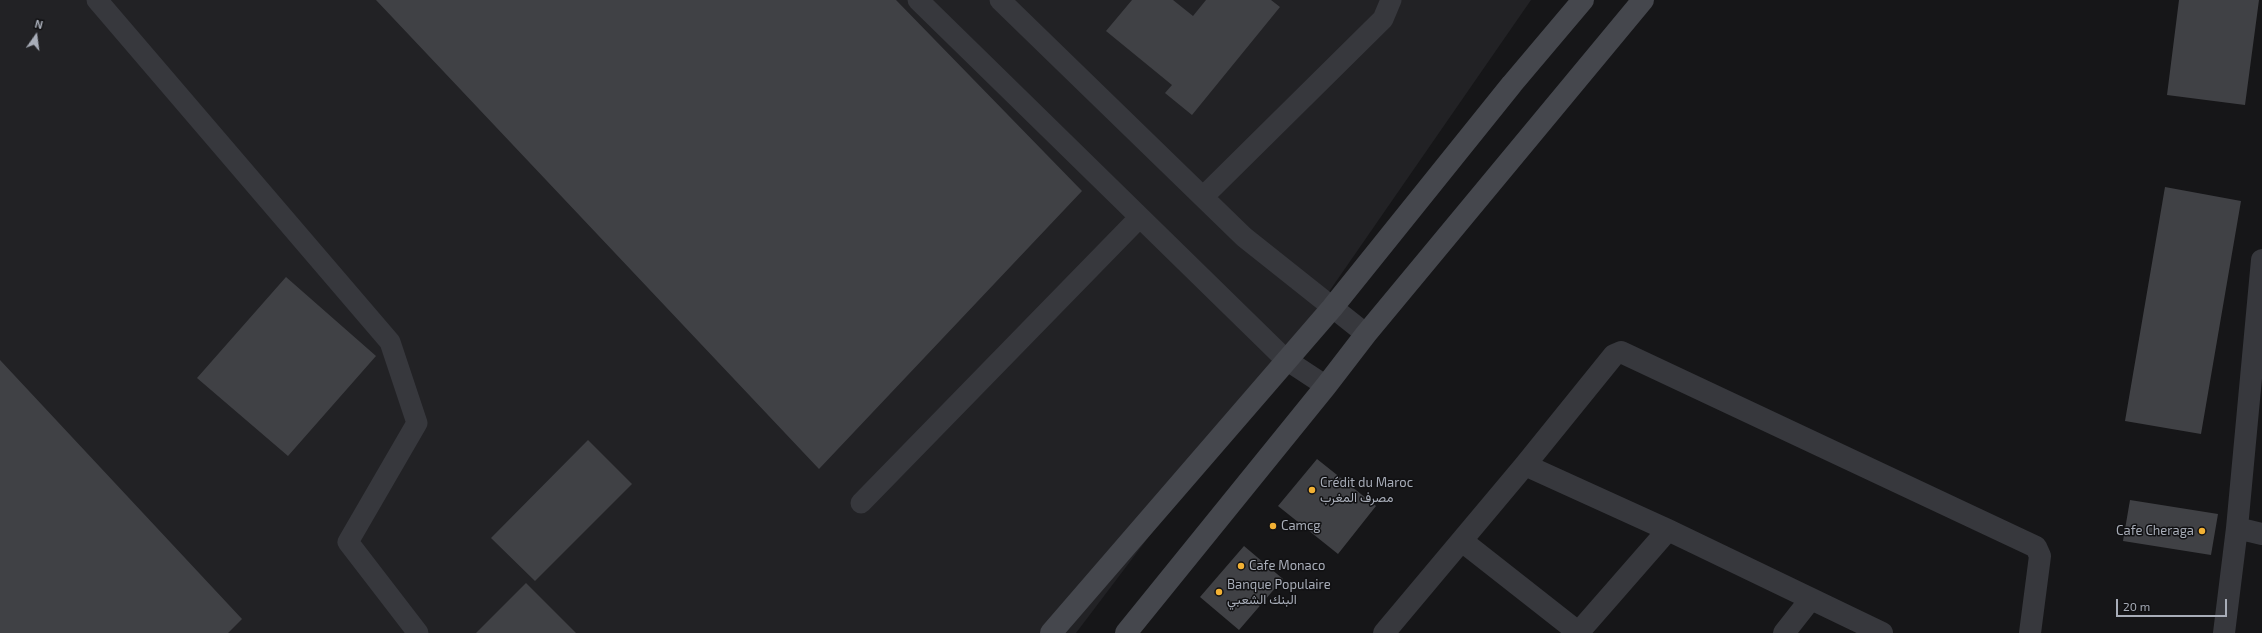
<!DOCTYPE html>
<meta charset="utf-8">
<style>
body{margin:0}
#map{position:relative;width:2262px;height:633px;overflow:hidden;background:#161618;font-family:"Exo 2",sans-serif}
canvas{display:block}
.north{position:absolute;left:16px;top:16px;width:40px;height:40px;-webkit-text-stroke:3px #111113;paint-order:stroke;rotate:14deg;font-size:11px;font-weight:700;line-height:16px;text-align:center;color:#a8adb8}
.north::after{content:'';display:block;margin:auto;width:14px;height:18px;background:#a8adb8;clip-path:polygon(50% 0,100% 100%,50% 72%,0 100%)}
.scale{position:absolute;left:2116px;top:599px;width:111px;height:18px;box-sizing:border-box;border:2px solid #a8adb8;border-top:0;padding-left:5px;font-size:12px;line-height:14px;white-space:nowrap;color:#a8adb8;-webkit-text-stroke:3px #111113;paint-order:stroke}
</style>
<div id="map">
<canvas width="2262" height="633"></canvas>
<div class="north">N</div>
<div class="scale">20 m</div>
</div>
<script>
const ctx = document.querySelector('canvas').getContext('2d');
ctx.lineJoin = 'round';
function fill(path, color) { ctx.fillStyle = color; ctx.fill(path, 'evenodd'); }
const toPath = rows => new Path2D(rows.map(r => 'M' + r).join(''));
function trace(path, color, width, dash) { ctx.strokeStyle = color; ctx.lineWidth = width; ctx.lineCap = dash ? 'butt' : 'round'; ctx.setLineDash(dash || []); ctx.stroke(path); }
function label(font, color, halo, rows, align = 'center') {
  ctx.font = font + ' "Exo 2",Vazirmatn,sans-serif'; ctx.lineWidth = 3; ctx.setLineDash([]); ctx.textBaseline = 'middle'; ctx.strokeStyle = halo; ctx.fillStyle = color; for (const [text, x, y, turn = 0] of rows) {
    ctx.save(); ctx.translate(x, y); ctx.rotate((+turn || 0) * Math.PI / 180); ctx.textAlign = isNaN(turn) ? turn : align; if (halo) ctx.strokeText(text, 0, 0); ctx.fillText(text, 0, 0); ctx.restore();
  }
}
fill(toPath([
 [0,0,1531,0,1272,374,1076,633,0,633]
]), '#222225');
fill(toPath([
 [376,0,896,0,1082,191,819,469],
 [1132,0,1173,0,1193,16,1206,0,1271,0,1280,7,1192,115,1165,93,1172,85,1106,31],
 [2179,0,2259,0,2245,105,2167,95],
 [2165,187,2241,201,2201,434,2125,421],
 [286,277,376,356,288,456,197,378],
 [0,360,242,619,228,633,0,633],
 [588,440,632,484,535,581,491,538],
 [1317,459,1376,506,1338,554,1278,506],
 [2130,500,2218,514,2211,555,2123,541],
 [1244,546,1283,579,1239,630,1200,597],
 [526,583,576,633,476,633]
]), '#404145');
trace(toPath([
 [97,0,390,342,417,423,348,542,418,633],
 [918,0,1285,359,1326,386],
 [1000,0,1244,237,1366,334],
 [1203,197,1383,19,1391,0],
 [861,503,1139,218]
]), '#37383d', 21);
trace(toPath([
 [1525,465,1668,530,1882,633],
 [2237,528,2262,534],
 [1462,541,1579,633],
 [1384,633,1525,465,1614,355,1621,352,2036,547,2040,556,2030,633],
 [1578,633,1668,530],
 [1784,633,1810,600],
 [2224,633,2237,528,2262,260]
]), '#37383d', 22);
trace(toPath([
 [1051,633,1332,308,1512,84,1583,0],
 [1126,633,1326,386,1366,334,1643,0]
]), '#45474d', 22);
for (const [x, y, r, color] of [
 [1312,490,4,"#f2b134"],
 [1273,526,4,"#f2b134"],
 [2202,531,4,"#f2b134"],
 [1241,566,4,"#f2b134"],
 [1219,592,4,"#f2b134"]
]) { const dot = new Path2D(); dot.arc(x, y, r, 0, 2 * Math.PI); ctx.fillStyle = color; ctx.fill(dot); trace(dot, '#111113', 1.5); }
label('13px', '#a8adb8', '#111113', [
 ["Crédit du Maroc",1320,483],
 ["مصرف المغرب",1320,498],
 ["Camcg",1281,526],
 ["Cafe Cheraga",2194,531,"right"],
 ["Cafe Monaco",1249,566],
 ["Banque Populaire",1227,585],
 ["البنك الشعبي",1227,600]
], 'left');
</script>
